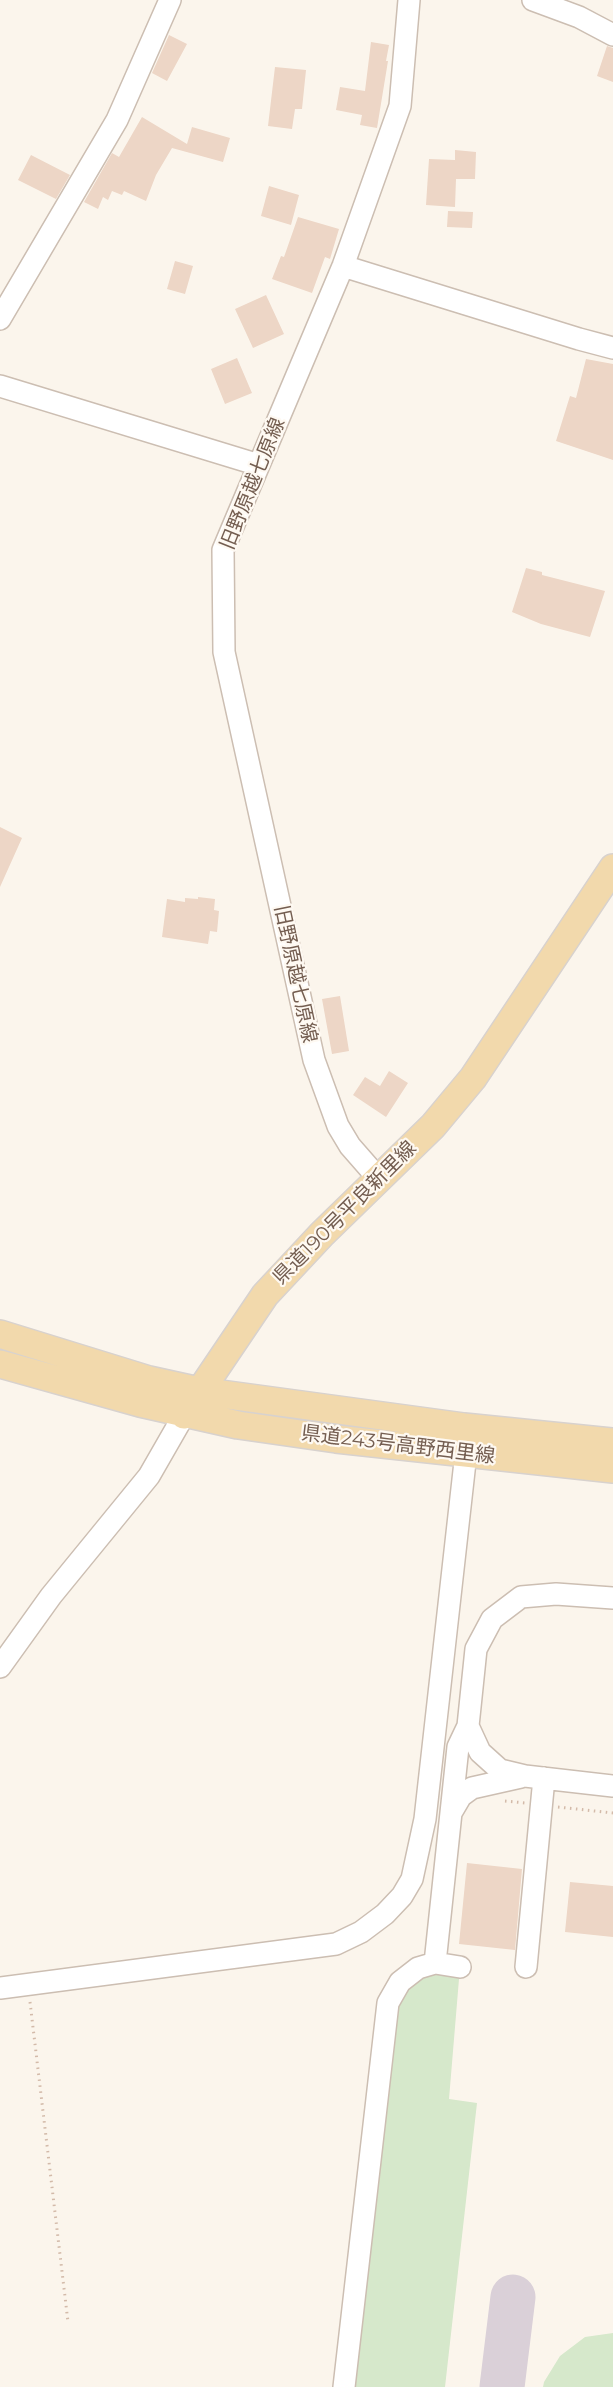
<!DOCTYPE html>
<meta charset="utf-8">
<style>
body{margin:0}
canvas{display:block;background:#fbf5ec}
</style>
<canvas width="613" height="2387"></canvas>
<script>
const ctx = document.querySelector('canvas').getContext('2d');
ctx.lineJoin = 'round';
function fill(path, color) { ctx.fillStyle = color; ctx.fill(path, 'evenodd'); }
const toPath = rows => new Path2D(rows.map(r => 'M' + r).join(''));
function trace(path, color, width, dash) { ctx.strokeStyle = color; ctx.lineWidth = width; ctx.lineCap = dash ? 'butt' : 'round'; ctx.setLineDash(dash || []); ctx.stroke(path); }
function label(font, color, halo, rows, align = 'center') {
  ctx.font = font + ' Montserrat,"Noto Sans JP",sans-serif'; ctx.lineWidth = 4.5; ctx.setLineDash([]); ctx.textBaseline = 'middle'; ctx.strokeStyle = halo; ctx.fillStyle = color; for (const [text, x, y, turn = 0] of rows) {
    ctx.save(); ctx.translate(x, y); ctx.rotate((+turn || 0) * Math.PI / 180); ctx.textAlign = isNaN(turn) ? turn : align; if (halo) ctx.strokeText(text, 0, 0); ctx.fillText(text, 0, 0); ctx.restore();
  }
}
fill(toPath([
 [460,1967,449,2099,477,2103,445,2387,344,2387,400,1982],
 [613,2333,613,2387,543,2387,544,2382,560,2356,585,2337]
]), '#d6e8cb');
trace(toPath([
 [502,2387,513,2297]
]), '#dad0d8', 45);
fill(toPath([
 [169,35,187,44,167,81,152,73],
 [371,42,389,45,386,61,388,61,377,128,360,125,362,115,336,110,340,87,365,91],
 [607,46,613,48,613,82,597,76],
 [275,67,306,70,302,109,295,109,292,129,268,126],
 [142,117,187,144,192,127,230,138,223,162,172,148,156,175,146,201,124,191,122,195,112,191,108,200,103,197,98,209,84,202,112,153,119,157],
 [455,150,476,152,475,179,456,179,455,207,426,205,429,159,455,160],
 [31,155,70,175,56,199,18,180],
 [269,186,299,195,291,225,261,216],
 [448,211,473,212,472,228,447,227],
 [298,217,339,229,330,259,325,257,312,293,272,279,281,256,284,257],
 [175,261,193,266,185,294,167,289],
 [266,295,284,334,253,348,235,309],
 [237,358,252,393,225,404,211,369],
 [586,359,613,364,613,460,556,441,570,396,576,398],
 [526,568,542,572,542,575,605,591,590,637,541,624,512,612],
 [0,827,22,838,0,887],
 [198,897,215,899,214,910,219,911,217,932,210,931,208,944,162,937,167,899,185,902,185,898,198,899],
 [340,996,349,1051,332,1054,322,999],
 [389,1071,408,1083,386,1117,353,1095,365,1077,380,1086],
 [467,1863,522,1869,515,1950,459,1944],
 [570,1882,613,1886,613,1937,565,1932]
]), '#edd6c6');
const minor = toPath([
 [533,0,579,17,613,35],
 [343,266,579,339,613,348],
 [0,319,117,120,170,0],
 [0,386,259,465],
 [378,1178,350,1146,338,1126,314,1060,224,652,223,550,343,266,400,106,409,0],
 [613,1598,556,1594,521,1597,492,1619,476,1649,468,1726,480,1752,500,1770,525,1776,613,1786],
 [0,1667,51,1596,149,1476,184,1415],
 [451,1813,461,1796,472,1788,521,1777],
 [435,1963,458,1747,468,1726],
 [526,1967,544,1778],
 [0,1988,336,1944,361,1932,385,1914,402,1896,412,1879,425,1819,466,1453],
 [344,2387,388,2003,400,1982,418,1968,435,1963,460,1967]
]);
const major = toPath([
 [0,1334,149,1380,199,1391,464,1427,613,1442],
 [0,1364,140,1403,238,1425,336,1439,613,1469],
 [184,1415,265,1295,322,1234,433,1126,473,1078,613,868]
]);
trace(minor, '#ccbeb2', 24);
trace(major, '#d8d2ce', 30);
trace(toPath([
 [505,1801,525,1803],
 [558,1807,613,1813],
 [30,2002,68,2322]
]), '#d3baa9', 3, [1.5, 4.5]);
trace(minor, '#fff', 21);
trace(major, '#f2d9ac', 27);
label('20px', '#745e51', '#fef9f2', [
 ["旧野原越七原線",253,484,-68],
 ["旧野原越七原線",295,974,78],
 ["県道190号平良新里線",345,1213,-45],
 ["県道243号高野西里線",398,1445,7]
]);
</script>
